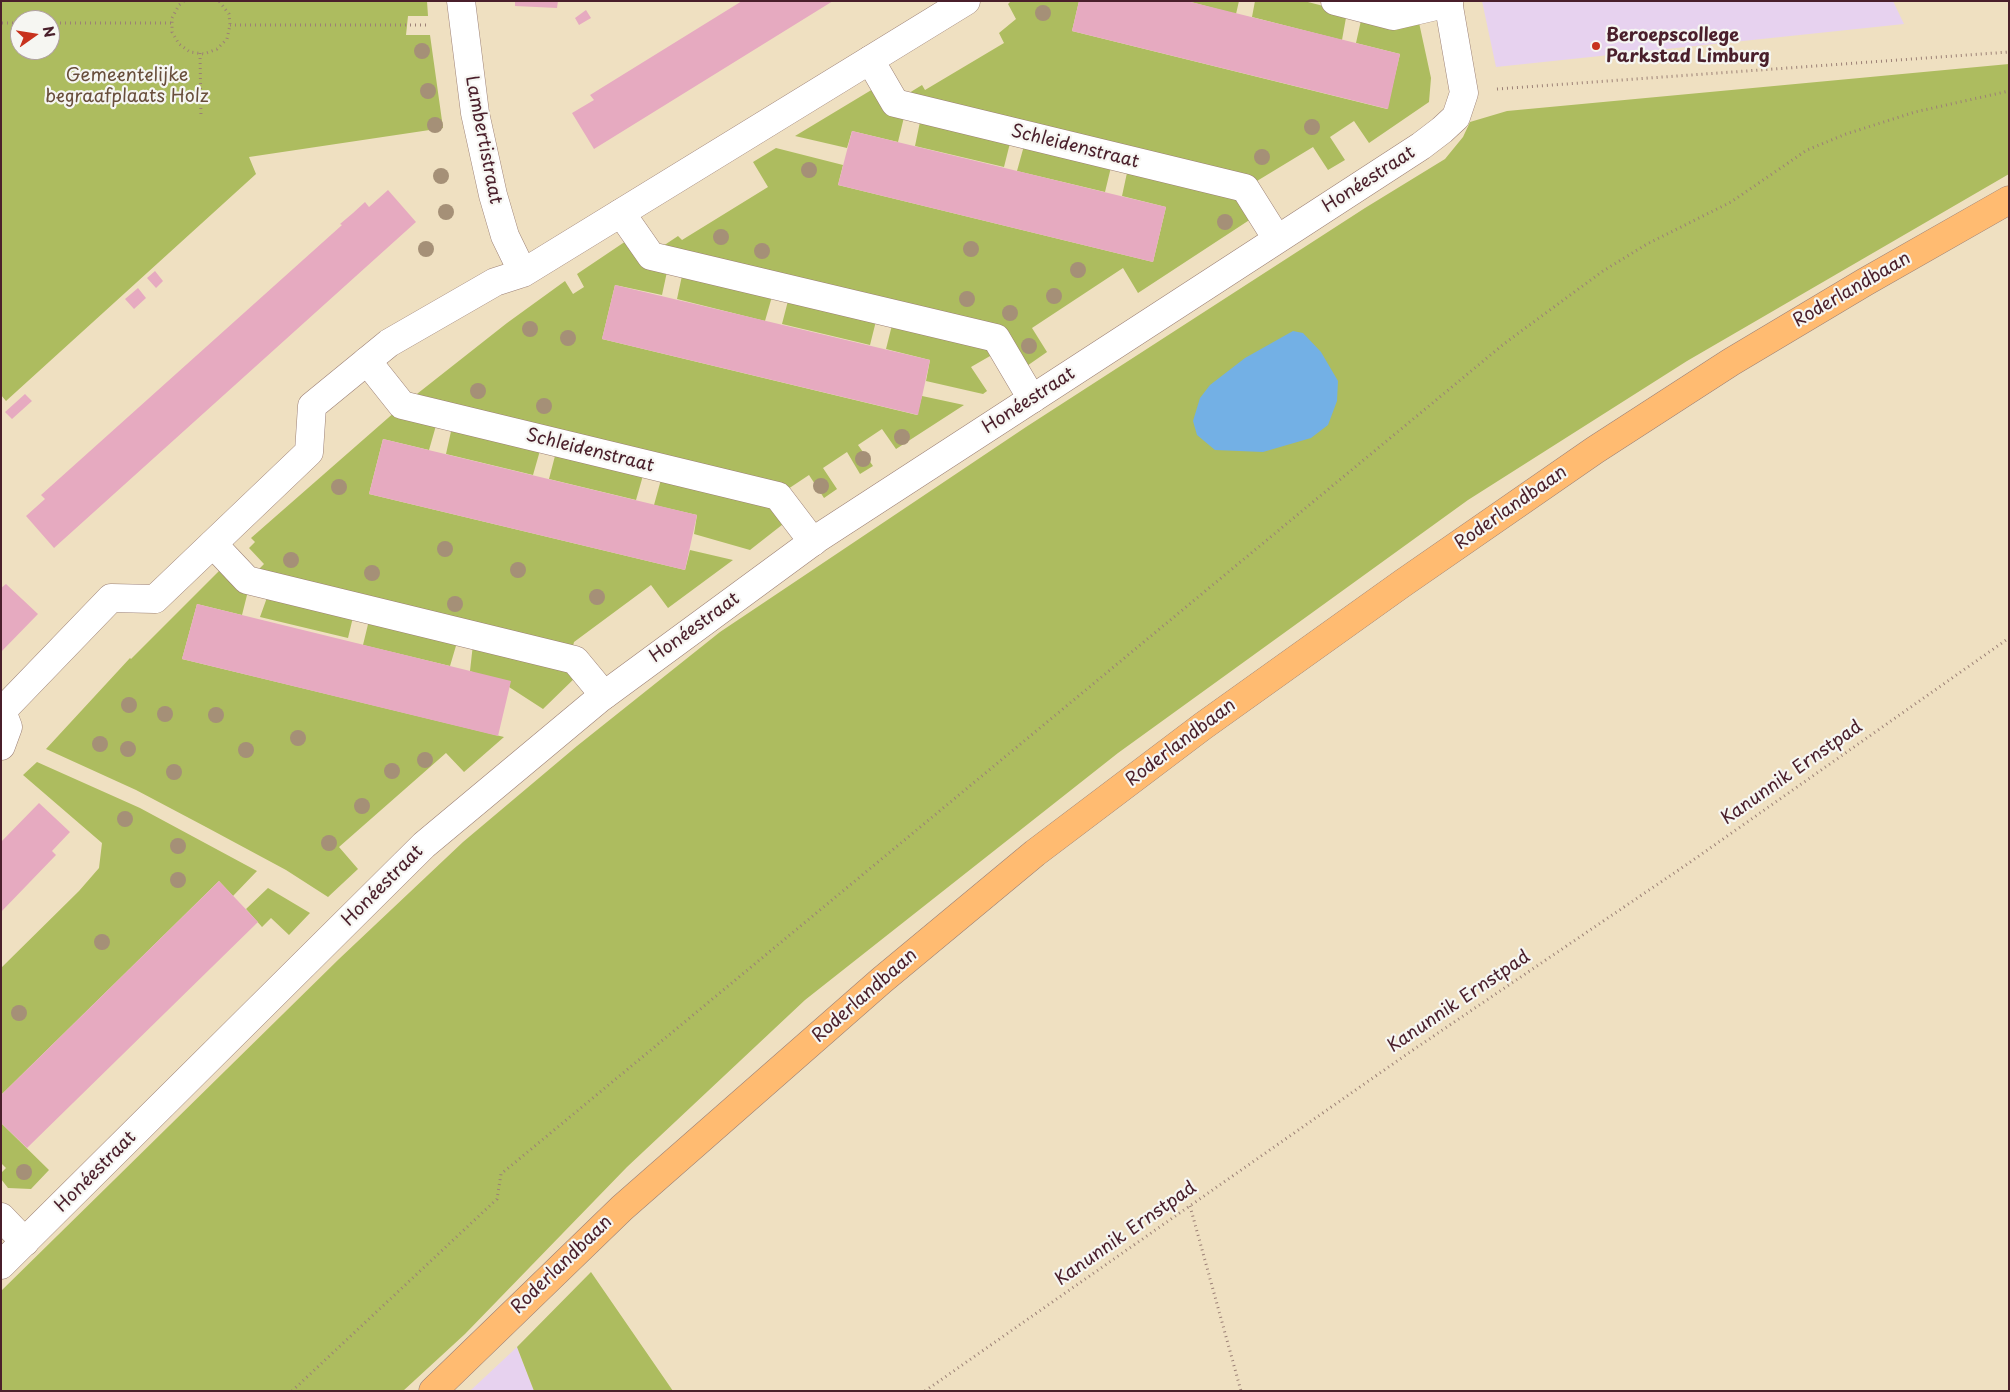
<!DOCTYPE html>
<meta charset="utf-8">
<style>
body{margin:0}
#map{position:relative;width:2010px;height:1392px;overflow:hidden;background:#efe0c1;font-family:"Playpen Sans",sans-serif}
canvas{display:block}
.frame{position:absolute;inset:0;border:2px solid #4a1f2b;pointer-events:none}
.north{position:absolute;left:10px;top:10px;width:50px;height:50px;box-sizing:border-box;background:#f6f6f2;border:1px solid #b1a0a2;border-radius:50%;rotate:77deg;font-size:14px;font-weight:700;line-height:20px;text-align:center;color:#4a1f2b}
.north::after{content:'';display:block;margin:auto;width:18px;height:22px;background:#c8321e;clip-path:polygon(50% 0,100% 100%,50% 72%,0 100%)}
</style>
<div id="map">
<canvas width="2010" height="1392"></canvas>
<div class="frame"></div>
<div class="north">N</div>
</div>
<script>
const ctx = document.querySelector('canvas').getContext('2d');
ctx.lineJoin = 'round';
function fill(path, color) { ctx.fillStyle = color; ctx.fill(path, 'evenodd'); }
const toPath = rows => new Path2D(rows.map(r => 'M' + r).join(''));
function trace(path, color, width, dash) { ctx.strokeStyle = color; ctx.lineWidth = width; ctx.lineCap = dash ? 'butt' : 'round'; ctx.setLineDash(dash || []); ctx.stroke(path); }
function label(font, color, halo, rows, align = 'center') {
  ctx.font = font + ' "Playpen Sans",sans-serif'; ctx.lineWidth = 4.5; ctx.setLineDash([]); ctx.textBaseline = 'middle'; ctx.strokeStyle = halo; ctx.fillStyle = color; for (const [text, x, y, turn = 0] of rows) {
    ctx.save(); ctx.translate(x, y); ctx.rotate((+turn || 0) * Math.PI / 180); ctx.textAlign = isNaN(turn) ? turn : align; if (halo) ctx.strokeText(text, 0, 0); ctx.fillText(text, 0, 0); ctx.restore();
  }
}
fill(toPath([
 [1482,1,1893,1,1904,24,1496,67],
 [517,1347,534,1391,470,1391]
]), '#e7d2ef');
fill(toPath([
 [1,1,427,1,428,16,408,16,406,35,430,35,443,128,249,157,256,174,6,401,1,395],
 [20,20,50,20,50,50,20,50],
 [1011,1,1079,1,1072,31,1387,109,1400,54,1356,43,1362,16,1418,18,1431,78,1429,102,1369,143,1354,121,1330,137,1345,160,1328,170,1313,147,1252,184,901,98,922,85,925,90,1004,43,999,33,1016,19,1008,4],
 [1187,1,1239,1,1236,14],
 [1255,1,1304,1,1347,12,1342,40,1252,17],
 [2009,64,2009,174,1687,361,1468,500,1118,753,805,1000,627,1167,465,1334,403,1391,1,1391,1,1291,339,959,463,842,577,746,720,632,1026,427,1365,208,1445,159,1463,137,1470,122,1507,111],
 [878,86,905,113,898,142,852,131,847,148,795,136],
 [921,117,1011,139,1004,167,915,146],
 [1025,142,1112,163,1105,192,1017,171],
 [776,148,843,165,838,185,1153,262,1166,207,1122,196,1128,168,1240,195,1254,217,1138,293,1123,268,1032,328,1047,352,1024,368,1000,331,657,250,678,236,682,240,768,187,753,162],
 [632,237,668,267,662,295,615,285,602,339,917,415,922,396,964,405,896,449,882,429,858,445,873,466,860,474,847,452,823,468,837,489,824,498,809,475,785,491,408,401,507,323,565,281,573,294,584,287,577,274],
 [683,271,773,293,765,321,677,299],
 [789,297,877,317,870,345,782,324],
 [893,321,997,352,971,367,987,391,983,394,926,381,930,360,886,349],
 [396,411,437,422,429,450,383,439,369,494,685,570,690,550,733,560,668,608,651,585,574,642,573,646,254,574,264,564,249,548,255,542,251,538],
 [452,427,541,447,533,475,446,454],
 [556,452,644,472,636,500,549,479],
 [662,476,774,503,787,521,750,550,694,534,697,515,654,505],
 [223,567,249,587,242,615,197,604,182,659,504,737,464,772,446,753,339,847,358,869,328,897,286,870,206,827,136,790,46,749,130,658,131,659],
 [269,592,354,613,348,638,260,617],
 [370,616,458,639,450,666,363,645],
 [473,644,580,673,543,709,509,687,470,671],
 [37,762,140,808,257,871,233,896,219,881,1,1095,1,968,79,891,99,868,102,843,23,775],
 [268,888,310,913,289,935,271,918,262,927,246,909],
 [1,1123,49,1170,31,1189,8,1188,1,1179,1,1173,6,1168,1,1163],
 [591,1272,673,1391,534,1391,517,1347]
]), '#adbc5f');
fill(toPath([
 [1293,331,1303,333,1321,352,1338,381,1337,401,1328,425,1311,438,1263,452,1215,450,1197,435,1193,421,1200,398,1210,385,1245,358]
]), '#73b0e5');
fill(toPath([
 [515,1,558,1,557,8,515,6],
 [742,1,833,1,594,149,572,113,594,100,590,95],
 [1079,1,1187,1,1400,54,1388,109,1072,31],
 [586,10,591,18,579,25,575,18],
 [852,131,1166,207,1153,262,838,185],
 [388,190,416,222,54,548,26,516,45,499,41,495,342,225,340,224,353,213,365,202,369,207],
 [155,271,163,281,156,288,147,278],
 [615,285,930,360,918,415,602,339],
 [138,288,146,298,134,309,125,299],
 [25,394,32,401,12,419,5,412],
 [383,439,697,515,685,570,369,494],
 [6,584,38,614,1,652,1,588],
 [197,604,511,681,498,736,182,659],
 [39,803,70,832,52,851,56,855,1,912,1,842],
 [219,881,258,922,27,1148,1,1123,1,1095]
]), '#e6aac0');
const pedestrian = toPath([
 [1335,1,1393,16,1449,3],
 [870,60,895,103,1245,188,1277,239],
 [621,213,651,256,996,338,1032,399],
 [367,361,402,405,778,496,813,542],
 [213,544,247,580,575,660,604,695]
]);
const minor = toPath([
 [461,1,475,113,493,195,505,236,523,273],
 [2,711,111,598,155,599,309,452,312,406,389,343,495,282,523,273,966,1],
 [1,746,8,727,2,711],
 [1,1217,25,1242],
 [1,1265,424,845,599,699,818,538,1421,146,1442,130,1456,117,1464,93,1448,1]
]);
const primary = toPath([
 [433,1391,622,1208,882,980,1035,853,1203,726,1403,583,1595,450,1731,362,1865,282,2009,200]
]);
trace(pedestrian, '#9c8076', 29);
trace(minor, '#9c8076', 29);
trace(primary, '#9c8076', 29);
trace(toPath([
 [184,1,179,5,172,18,172,32,179,44,190,52,204,54,217,49,227,39,230,25,229,14,219,1],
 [2,23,20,23],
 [50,23,172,23],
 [230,25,430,25],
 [200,53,201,118],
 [1497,89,2009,52],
 [1190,1206,1241,1391],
 [292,1391,497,1199,501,1174,1505,343,1603,271,1647,244,1731,202,1807,150,1846,134,1915,112,2009,91],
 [925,1391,1410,1052,1686,865,2009,638]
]), '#9c8076', 3, [1, 4]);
trace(pedestrian, '#fff', 28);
trace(minor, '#fff', 28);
trace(primary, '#ffbb71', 28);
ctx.fillStyle = '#a59077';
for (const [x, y] of [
 [1043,13],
 [422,51],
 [428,91],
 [435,125],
 [1312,127],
 [1262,157],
 [809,170],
 [441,176],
 [446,212],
 [1225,222],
 [721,237],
 [426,249],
 [971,249],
 [762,251],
 [1078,270],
 [1054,296],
 [967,299],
 [1010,313],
 [530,329],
 [568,338],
 [1029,346],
 [478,391],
 [544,406],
 [902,437],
 [863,459],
 [821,486],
 [339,487],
 [445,549],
 [291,560],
 [518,570],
 [372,573],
 [597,597],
 [455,604],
 [129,705],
 [165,714],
 [216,715],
 [298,738],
 [100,744],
 [128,749],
 [246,750],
 [425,760],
 [392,771],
 [174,772],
 [362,806],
 [125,819],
 [329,843],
 [178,846],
 [178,880],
 [102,942],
 [19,1013],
 [24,1172]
]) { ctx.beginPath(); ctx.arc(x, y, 8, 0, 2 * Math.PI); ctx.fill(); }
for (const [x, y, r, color] of [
 [1596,46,5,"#c8321e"]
]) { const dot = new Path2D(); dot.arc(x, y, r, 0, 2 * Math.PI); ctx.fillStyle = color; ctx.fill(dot); trace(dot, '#f6f6f2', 2); }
label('bold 18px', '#4a1f2b', '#f6f6f2', [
 ["Beroepscollege",1606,36],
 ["Parkstad Limburg",1606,57]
], 'left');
label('18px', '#684e3b', '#f6f6f2', [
 ["Gemeentelijke",127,76],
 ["begraafplaats Holz",127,97]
]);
label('18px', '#4a1f2b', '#f6f6f2', [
 ["Lambertistraat",483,140,79],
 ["Schleidenstraat",1075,147,14],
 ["Honéestraat",1369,180,-33],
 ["Roderlandbaan",1852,290,-30],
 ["Honéestraat",1029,401,-33],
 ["Schleidenstraat",590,451,14],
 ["Roderlandbaan",1511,508,-35],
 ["Honéestraat",695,628,-36],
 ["Roderlandbaan",1181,743,-37],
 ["Kanunnik Ernstpad",1792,773,-35],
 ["Honéestraat",383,886,-45],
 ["Roderlandbaan",865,996,-41],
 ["Kanunnik Ernstpad",1459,1002,-34],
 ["Honéestraat",96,1172,-45],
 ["Kanunnik Ernstpad",1126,1234,-35],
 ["Roderlandbaan",562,1265,-44]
]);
</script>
